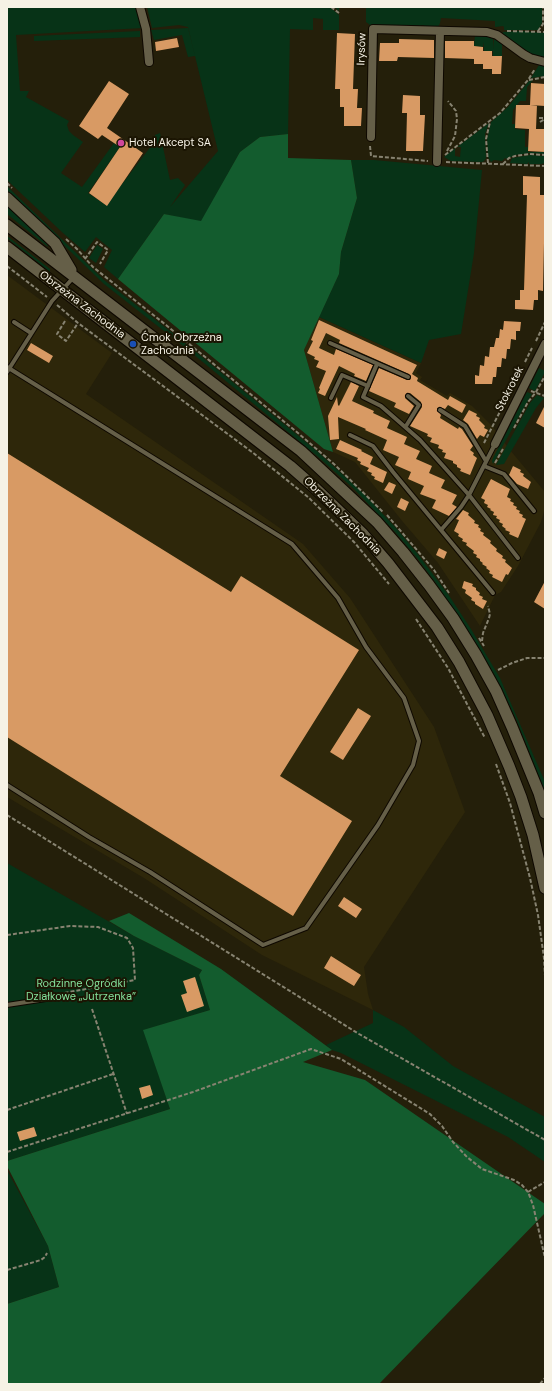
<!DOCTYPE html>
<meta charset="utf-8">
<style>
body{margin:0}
#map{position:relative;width:552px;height:1391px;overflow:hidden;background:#241f0a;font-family:"DM Sans",sans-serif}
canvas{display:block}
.frame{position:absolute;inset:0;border:8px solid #f6f2e5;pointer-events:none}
</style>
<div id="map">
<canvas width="552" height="1391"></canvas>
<div class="frame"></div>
</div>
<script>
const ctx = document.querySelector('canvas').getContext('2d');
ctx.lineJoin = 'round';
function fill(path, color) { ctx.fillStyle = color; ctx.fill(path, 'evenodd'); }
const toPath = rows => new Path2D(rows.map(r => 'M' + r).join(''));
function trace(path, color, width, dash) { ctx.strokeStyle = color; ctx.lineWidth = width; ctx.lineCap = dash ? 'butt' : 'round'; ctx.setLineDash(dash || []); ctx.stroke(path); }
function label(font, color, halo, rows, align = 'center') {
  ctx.font = font + ' "DM Sans",sans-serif'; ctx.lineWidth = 4; ctx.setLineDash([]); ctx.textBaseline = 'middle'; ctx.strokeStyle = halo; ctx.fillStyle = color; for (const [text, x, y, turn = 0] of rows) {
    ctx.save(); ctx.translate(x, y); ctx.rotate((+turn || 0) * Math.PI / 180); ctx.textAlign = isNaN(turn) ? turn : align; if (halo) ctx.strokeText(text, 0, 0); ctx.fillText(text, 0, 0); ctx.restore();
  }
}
fill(toPath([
 [7,275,112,353,86,394,303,544,350,598,434,727,465,812,364,967,368,994,373,1010,262,955,144,878,7,797],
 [319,317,421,363,416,373,422,377,420,380,447,396,450,393,472,406,492,426,510,450,545,492,545,508,541,522,518,566,501,592,495,595,480,626,438,563,403,522,355,462,333,452,304,350]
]), '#2e270a');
fill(toPath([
 [7,7,137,7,143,28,16,35,20,91,29,91,26,97,69,121,67,125,69,131,73,135,83,142,61,173,82,187,114,143,120,147,88,193,106,205,155,141,155,135,160,133,170,180,178,178,185,185,170,207,218,151,188,27,179,25,152,28,147,7,330,7,339,15,339,30,323,30,323,19,313,18,313,30,290,29,288,134,260,137,240,152,201,222,164,214,118,279,104,267,112,250,96,237,85,252,63,233,7,180],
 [334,7,542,7,542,23,538,30,504,30,504,27,503,26,495,27,495,21,441,18,440,23,438,27,426,27,423,25,417,27,370,25,366,22,366,8,339,7,339,11],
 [188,28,195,56,188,57,182,35,154,40,151,30],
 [140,31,140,37,34,41,34,36],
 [520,31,545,33,545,57,533,55,502,34,503,32],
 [475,35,484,36,493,38,493,49,494,39,502,44,502,56,493,56,493,51,484,51,484,42,483,47,474,46],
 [539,65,545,65,545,76,531,78],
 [533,80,527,87,526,101,520,101,513,110,512,124,515,124,515,129,525,130,525,147,528,147,528,152,545,152,545,154,530,153,515,155,507,159,505,158,502,161,494,160,491,162,488,157,487,139,491,122,508,107,529,81],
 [489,123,485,134,486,158,484,161,482,162,451,161,444,157,455,148,455,156,460,157,461,147,457,147],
 [530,155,545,156,545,163,541,164,529,164,529,162,527,164,510,163,512,158],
 [351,160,374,160,482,170,474,253,461,334,429,340,421,363,319,317,339,274,341,252,357,198],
 [7,186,104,280,179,338,317,451,364,494,397,529,417,553,448,594,471,629,500,678,542,775,545,782,545,792,516,719,495,676,477,645,438,586,417,558,395,532,353,488,317,456,187,349,104,284,7,190],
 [7,206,47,244,48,247,7,214],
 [7,236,50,269,50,272,7,238],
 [97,245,103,249,96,263,89,258],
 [539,368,545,371,545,372,535,391,529,388],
 [527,392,532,394,522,411,493,464,492,461,493,458],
 [537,395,544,398,536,408,504,464,496,465,530,403],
 [7,863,134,936,202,970,199,975,210,1010,144,1030,170,1109,7,1161],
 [373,1010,404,1027,453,1066,545,1117,545,1162,508,1137,341,1053,332,1050,326,1045,373,1023],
 [7,1170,48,1246,59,1287,7,1304]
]), '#073317');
fill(toPath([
 [288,134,288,158,351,160,357,198,341,252,339,274,304,350,333,452,324,449,118,279,164,214,201,221,240,152,260,137],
 [129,913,221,969,332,1050,303,1062,365,1080,545,1204,545,1213,379,1384,7,1384,7,1304,59,1287,48,1246,7,1166,7,1161,170,1109,143,1030,210,1010,199,975,202,970,134,936,109,921]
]), '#135c2e');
fill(toPath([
 [337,33,355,34,353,89,358,89,357,108,362,108,361,126,344,126,344,107,340,107,340,89,335,89],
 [177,38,179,47,156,51,155,42],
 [399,39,434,40,434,58,398,57,397,61,379,61,380,43,399,43],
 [445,41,474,41,474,46,483,47,483,51,492,51,492,56,502,56,501,74,492,74,492,69,483,69,483,64,474,64,474,59,445,58],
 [109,81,129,94,107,128,143,153,107,206,89,193,120,147,102,135,98,139,79,126],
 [531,83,545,84,545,106,530,105],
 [403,95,420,96,420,115,425,115,423,151,406,151,407,113,402,113],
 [516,105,537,105,536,129,545,129,545,152,528,151,529,129,515,128],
 [523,176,540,177,540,195,545,195,543,291,538,290,538,300,534,300,533,310,515,309,515,300,520,300,520,290,524,290,527,195,523,195],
 [319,320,417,365,412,374,418,378,417,381,448,400,450,396,466,405,462,413,448,405,445,409,440,407,437,408,437,410,441,415,440,418,458,429,459,427,462,429,473,446,470,450,474,453,473,455,477,458,470,475,460,471,461,469,457,467,457,465,453,463,453,461,444,458,446,453,442,452,443,450,438,448,439,445,430,442,432,438,427,436,428,434,410,426,422,407,421,402,410,393,406,394,405,398,414,406,409,414,394,407,396,403,369,391,379,368,407,380,410,380,411,378,409,374,339,343,340,340,326,333,319,348,334,355,336,349,373,365,366,381,354,376,355,374,339,366,325,396,318,393,320,389,319,388,326,371,316,367,319,361,314,359,315,357,307,353,313,341,311,340],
 [504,321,521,322,520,331,516,331,516,340,511,339,510,349,507,349,506,359,502,358,501,367,497,367,496,377,493,377,492,384,475,384,475,375,479,376,480,365,484,366,485,356,489,357,490,347,494,347,496,338,499,338,500,329,503,330],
 [31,343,53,356,49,363,27,350],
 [351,382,359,386,352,401,374,411,373,413,390,421,387,428,407,437,404,444,420,451,416,459,432,466,429,473,445,480,441,488,457,495,452,504,457,507,449,516,432,508,436,500,420,494,424,486,408,479,411,472,395,465,399,457,383,450,387,440,365,430,366,429,338,417,339,439,330,440,328,416,337,397,338,405,339,406],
 [545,405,545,428,536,423],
 [469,410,477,414,476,416,480,418,479,420,485,426,484,428,488,430,484,437,480,435,477,439,468,424,463,420],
 [340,440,362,450,361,451,373,457,370,464,387,472,383,483,374,479,375,477,371,475,372,473,367,471,369,468,360,464,361,462,357,460,359,456,358,458,336,449],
 [7,453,231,592,241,576,359,650,280,776,352,821,293,916,7,737],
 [513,466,521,470,520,472,524,474,523,476,531,482,528,489,517,484,509,475],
 [491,479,510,489,507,497,511,499,510,501,514,503,513,505,517,507,516,509,520,511,519,513,523,515,522,517,526,519,518,538,509,534,510,532,505,530,506,529,502,526,503,524,499,522,500,520,496,518,497,516,493,515,494,512,490,510,491,509,487,507,488,505,484,503,485,500,481,498],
 [389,482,396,485,392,494,384,490],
 [401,498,409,502,405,511,397,507],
 [463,510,469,513,468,515,475,521,474,523,479,525,478,527,481,529,480,531,484,533,483,535,491,541,490,543,497,549,496,551,503,556,502,558,506,560,505,562,512,568,508,575,506,574,502,582,492,577,493,575,489,573,490,571,486,568,487,567,482,564,483,563,480,561,480,559,476,557,477,555,473,553,474,551,466,545,467,543,462,541,463,539,458,536,459,534,454,531,459,520,456,519],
 [439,548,447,552,444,559,436,555],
 [464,581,473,584,472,586,476,588,476,590,480,593,479,595,483,597,482,599,487,601,483,609,475,604,475,602,471,600,472,598,465,593,466,590,462,588],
 [545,581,545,609,534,602],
 [358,708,371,716,343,760,330,752],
 [344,897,362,909,356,918,338,906],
 [331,956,361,975,354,986,324,968],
 [195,977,204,1006,187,1012,181,995,187,993,183,981],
 [150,1085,153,1095,142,1099,139,1088],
 [34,1127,37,1136,20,1141,17,1132]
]), '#d89a64');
const lane = toPath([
 [14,322,31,333],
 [330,343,408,377],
 [377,364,363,397,381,406,420,440,469,495,518,558],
 [7,367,292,544,338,598,366,647,404,698,419,741,413,765,378,825,306,928,263,945,150,872,89,837,7,785],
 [7,372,52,301,73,278],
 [331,398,342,375,368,386],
 [440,410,465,426,486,461],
 [406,426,419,405,408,396],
 [350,435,373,446,393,472,493,593],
 [484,466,504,474,534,511],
 [441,530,461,507,469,495,495,444],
 [7,1005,59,997]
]);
const street = toPath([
 [140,7,146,29,149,62],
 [371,137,373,29,487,32,497,35,523,54,530,58,545,62],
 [437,162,440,31],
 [495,444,545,344]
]);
const secondary = toPath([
 [7,198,55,243,71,270],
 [7,225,301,451,377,522,403,552,429,585,453,618,476,655,496,691,512,727,539,793,545,813],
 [7,247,290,466,314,487,363,534,388,563,437,627,459,662,487,715,509,766,521,797,533,835,545,888]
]);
trace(lane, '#0e0800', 6);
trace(street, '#0e0800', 10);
trace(secondary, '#0e0800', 13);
trace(toPath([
 [331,7,339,13],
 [507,31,545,32],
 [538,31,543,24,543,7],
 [529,80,545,77],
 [539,118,545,118],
 [540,122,545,119],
 [370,146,371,156,428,161],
 [447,151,455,136,457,119,456,111,448,101],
 [445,155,500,113,528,80,535,69],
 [446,162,545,166],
 [488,163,486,139,490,122],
 [503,164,509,158,515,156,530,154,545,155],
 [7,183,12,188],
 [66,239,78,250,93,267,166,325,298,433,335,465,383,512],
 [85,259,97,242,108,250,100,264],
 [7,266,47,297],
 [57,305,78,323,252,452,308,497,354,542,389,584],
 [65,321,57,334,66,341,78,323],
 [536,341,545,322],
 [525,362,532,348],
 [531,391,545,396],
 [514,428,528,402,536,392,545,376],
 [484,443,513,386],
 [495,463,503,449],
 [387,515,434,570,449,593],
 [416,619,448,668,485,738],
 [479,638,484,646],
 [482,641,483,633,489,618,490,614,488,606],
 [498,670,512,663,527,658,545,658],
 [496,764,510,803,530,878,538,915,544,958,545,976],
 [7,815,359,1034,545,1140],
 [7,935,70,926,98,927,127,938,133,948,135,980,64,993],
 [92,1009,127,1114],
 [7,1110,113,1074],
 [7,1152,193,1092,311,1049,341,1059,430,1114,442,1126,453,1142,467,1157,482,1169,514,1180,522,1185,528,1192,533,1205,545,1258],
 [528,1192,545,1182],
 [7,1270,41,1260,45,1257,47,1253],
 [540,1384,545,1378]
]), '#878371', 2, [4, 2]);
trace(lane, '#655f48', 4);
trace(street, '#655f48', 8);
trace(secondary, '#655f48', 11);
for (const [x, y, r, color] of [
 [121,143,4,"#d1479c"],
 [133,344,4,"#1a4fb4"]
]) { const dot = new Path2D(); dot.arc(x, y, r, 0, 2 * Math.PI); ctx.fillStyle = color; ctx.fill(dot); trace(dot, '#1b1503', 1.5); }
label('11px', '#f6f2e5', '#1b1503', [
 ["Irysów",362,49,-88],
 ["Obrzeżna Zachodnia",82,305,37],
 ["Stokrotek",510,389,-63],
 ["Obrzeżna Zachodnia",342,516,45]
]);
label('11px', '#f6f2e5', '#1b1503', [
 ["Hotel Akcept SA",129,143],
 ["Ćmok Obrzeżna",141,338],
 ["Zachodnia",141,351]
], 'left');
label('11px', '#83e09b', '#1b1503', [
 ["Rodzinne Ogródki",81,984],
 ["Działkowe „Jutrzenka”",81,997]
]);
</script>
